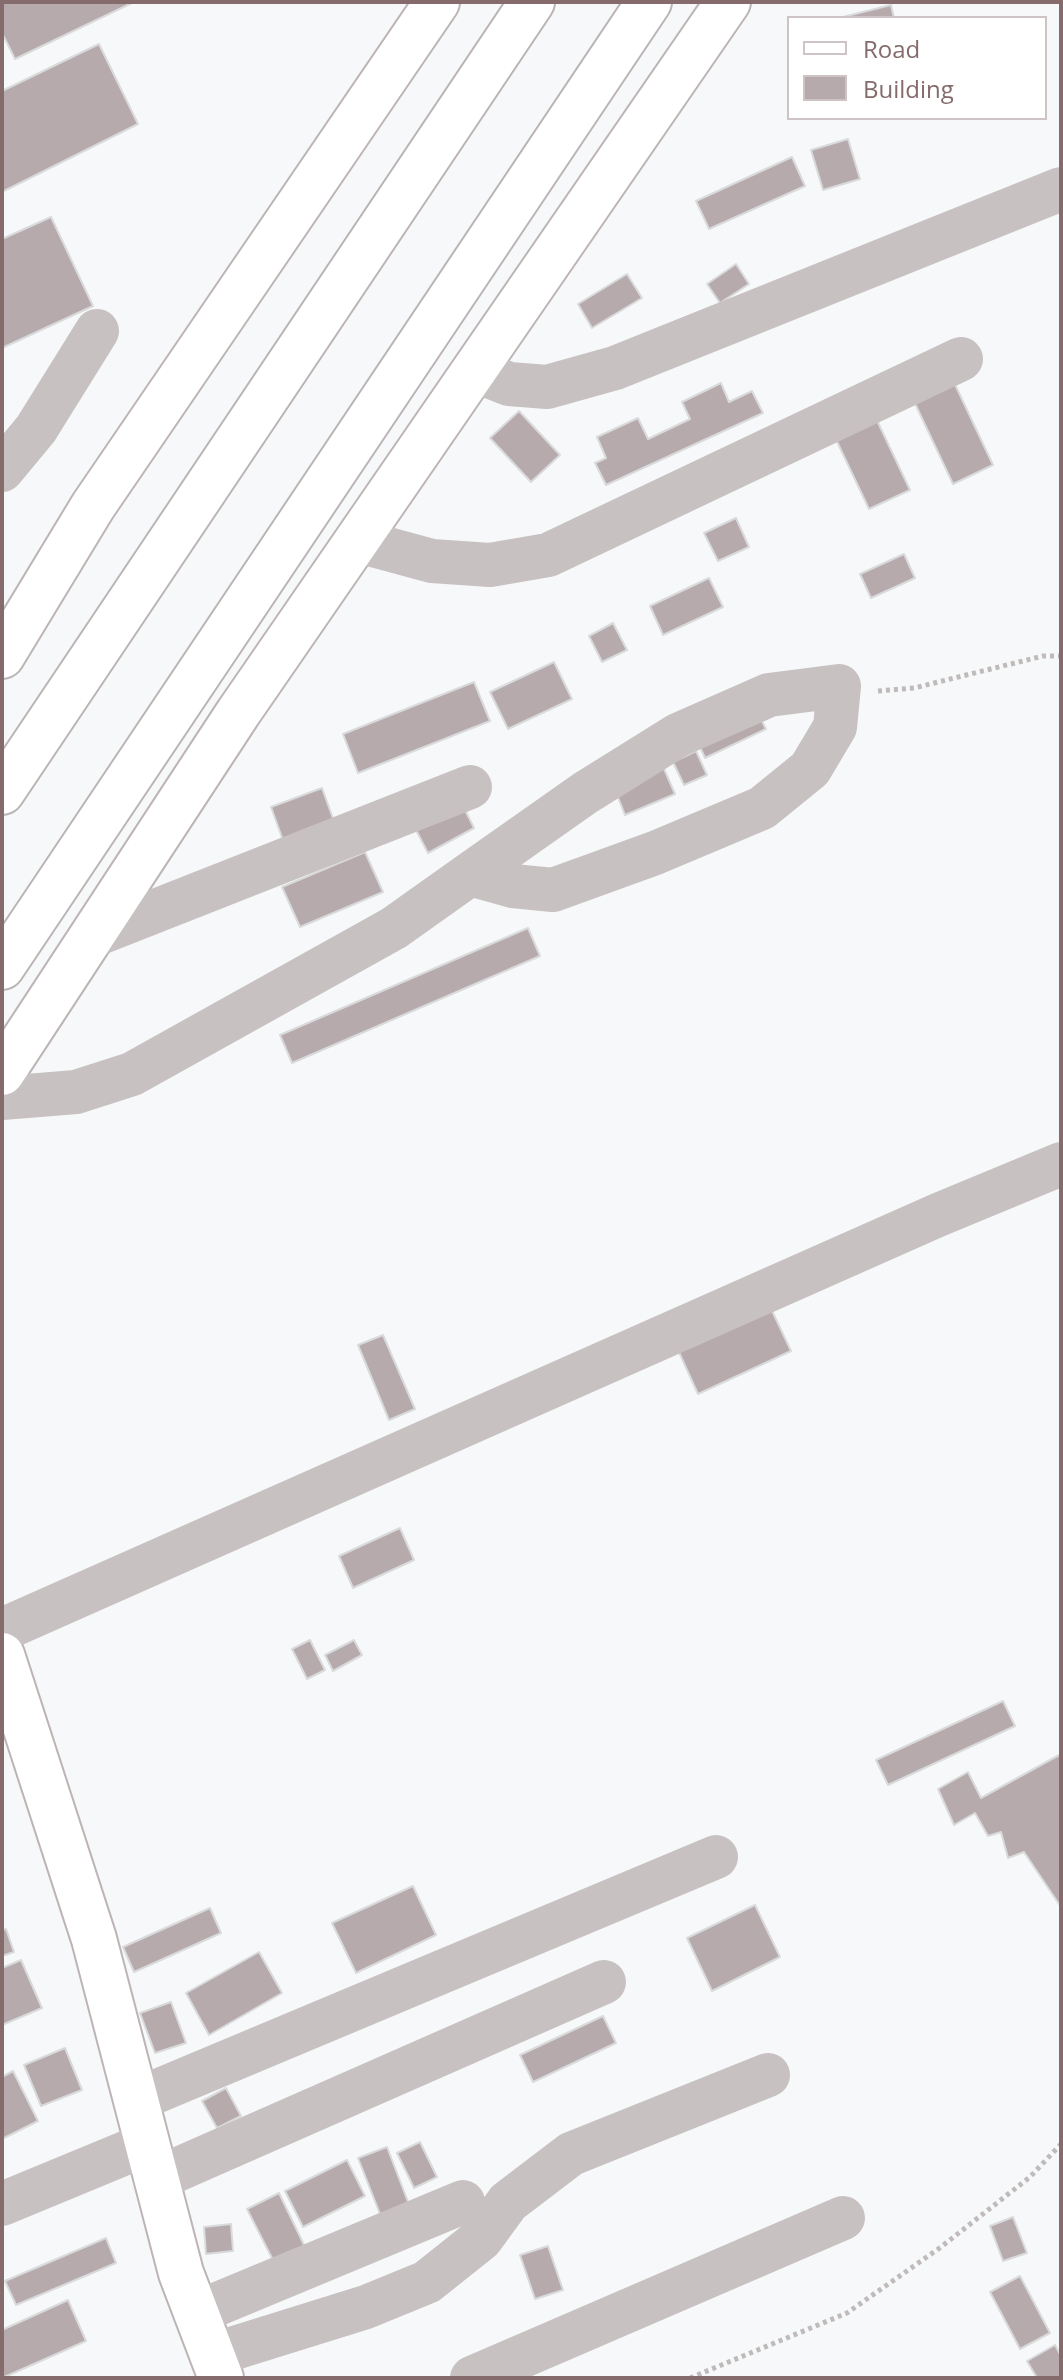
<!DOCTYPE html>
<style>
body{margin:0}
#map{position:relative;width:1063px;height:2380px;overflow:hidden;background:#f7f8f9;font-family:"Open Sans",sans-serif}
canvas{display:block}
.frame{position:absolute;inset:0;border:4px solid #866b6d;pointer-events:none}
.legend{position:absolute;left:787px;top:16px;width:260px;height:104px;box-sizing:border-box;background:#fff;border:2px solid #cfc4c5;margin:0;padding:10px 14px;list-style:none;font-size:24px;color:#866b6d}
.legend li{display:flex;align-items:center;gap:16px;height:40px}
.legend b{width:40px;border:2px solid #cfc4c5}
</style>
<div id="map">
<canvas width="1063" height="2380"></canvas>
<div class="frame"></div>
<ul class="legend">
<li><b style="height:10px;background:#fff"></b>Road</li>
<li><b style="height:22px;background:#b7aaac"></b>Building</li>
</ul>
</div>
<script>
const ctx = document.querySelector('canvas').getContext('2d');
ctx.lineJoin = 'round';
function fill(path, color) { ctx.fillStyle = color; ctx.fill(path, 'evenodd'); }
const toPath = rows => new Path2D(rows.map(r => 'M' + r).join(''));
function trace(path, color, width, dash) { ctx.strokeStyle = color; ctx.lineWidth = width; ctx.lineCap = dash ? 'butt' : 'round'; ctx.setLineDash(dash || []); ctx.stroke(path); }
const building = toPath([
 [2,2,134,2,15,59,2,33,2,2],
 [891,5,894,18,839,18,891,5],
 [99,44,138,124,2,192,2,91,99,44],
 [848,139,860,179,823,190,811,150,848,139],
 [792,157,805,186,709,229,696,201,792,157],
 [51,217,93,306,2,348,2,239,51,217],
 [736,264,749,284,720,303,707,284,736,264],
 [627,274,642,298,592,328,578,304,627,274],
 [951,376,993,465,953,484,911,395,951,376],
 [721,383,729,402,752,391,763,413,606,485,595,463,606,458,597,437,638,418,648,439,690,419,682,402,721,383],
 [519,411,560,455,531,482,490,438,519,411],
 [873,412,910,490,869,509,832,431,873,412],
 [736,518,749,547,718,561,704,533,736,518],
 [904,554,915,578,871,598,860,574,904,554],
 [709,578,723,607,663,635,650,606,709,578],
 [613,623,627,650,602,662,589,636,613,623],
 [554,662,572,699,508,729,490,692,554,662],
 [474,682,490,721,358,773,343,734,474,682],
 [756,710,766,729,705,758,696,738,756,710],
 [696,751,707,775,684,785,673,762,696,751],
 [661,762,675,794,625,815,612,782,661,762],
 [322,788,335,824,284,843,271,807,322,788],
 [462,804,474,828,428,853,416,830,462,804],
 [365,852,383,892,300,927,282,887,365,852],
 [528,928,540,956,292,1063,280,1035,528,928],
 [765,1296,791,1351,698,1394,673,1339,765,1296],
 [383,1335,415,1409,389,1420,358,1345,383,1335],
 [400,1528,414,1560,353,1588,339,1556,400,1528],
 [310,1640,325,1670,307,1679,292,1649,310,1640],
 [354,1640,362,1655,333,1671,325,1655,354,1640],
 [1003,1701,1015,1726,888,1785,876,1760,1003,1701],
 [1061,1754,1061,1907,1024,1852,1008,1858,1001,1832,988,1836,975,1813,954,1825,938,1789,968,1772,981,1798,1061,1754],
 [413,1886,436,1935,356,1973,332,1923,413,1886],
 [755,1905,780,1957,712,1991,687,1938,755,1905],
 [210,1908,221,1933,134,1972,123,1947,210,1908],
 [6,1929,14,1952,2,1956,2,1930,6,1929],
 [259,1952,282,1993,209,2035,186,1993,259,1952],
 [21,1960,42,2008,2,2025,2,1968,21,1960],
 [171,2002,186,2043,155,2053,140,2013,171,2002],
 [603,2016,616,2043,533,2082,520,2055,603,2016],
 [65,2048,82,2090,41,2106,24,2065,65,2048],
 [13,2071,38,2121,2,2139,2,2077,13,2071],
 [226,2088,241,2116,217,2128,202,2101,226,2088],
 [420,2142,437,2177,414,2188,397,2153,420,2142],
 [387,2147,410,2207,382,2219,358,2158,387,2147],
 [347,2160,365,2196,303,2227,285,2191,347,2160],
 [279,2193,305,2247,274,2262,247,2209,279,2193],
 [1013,2217,1027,2253,1003,2261,990,2226,1013,2217],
 [231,2224,233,2251,206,2254,204,2227,231,2224],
 [106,2238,116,2263,16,2305,5,2281,106,2238],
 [548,2246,563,2290,535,2299,520,2255,548,2246],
 [1020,2276,1050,2333,1020,2349,990,2292,1020,2276],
 [68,2300,86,2341,2,2378,2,2330,68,2300],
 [1055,2345,1061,2356,1061,2378,1037,2378,1027,2361,1055,2345]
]);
fill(building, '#b7aaac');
trace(building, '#d9dadb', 2);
const major = toPath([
 [2,656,93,506,437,2],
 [2,1073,238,713,728,2],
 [2,1655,94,1939,181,2273,221,2378]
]);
const highway = toPath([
 [2,792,532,2],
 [2,967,649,2]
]);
trace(major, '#bdb4b5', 48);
trace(highway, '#bbb4b5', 48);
trace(toPath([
 [878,691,914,688,1043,656,1061,656],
 [690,2378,847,2313,941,2247,1030,2177,1061,2144]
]), '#c0bbbb', 5, [4, 4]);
trace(toPath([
 [476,371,509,384,547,387,615,368,1061,189],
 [2,470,36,429,97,331],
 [358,541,432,561,490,565,548,555,961,359],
 [92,936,470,787],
 [2,1098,76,1092,132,1074,394,928,470,874,585,793,678,735,769,695,839,686,835,727,810,769,762,808,655,853,553,890,513,886,470,874],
 [2,1630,938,1215,1061,1164],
 [136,2100,716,1857],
 [156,2179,604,1982],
 [2,2204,147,2144],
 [196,2313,463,2202],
 [212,2355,366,2307,427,2282,481,2239,508,2202,571,2154,768,2075],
 [472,2378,843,2218]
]), '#c8c1c1', 44);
trace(major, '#fff', 44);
trace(highway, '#fff', 44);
</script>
